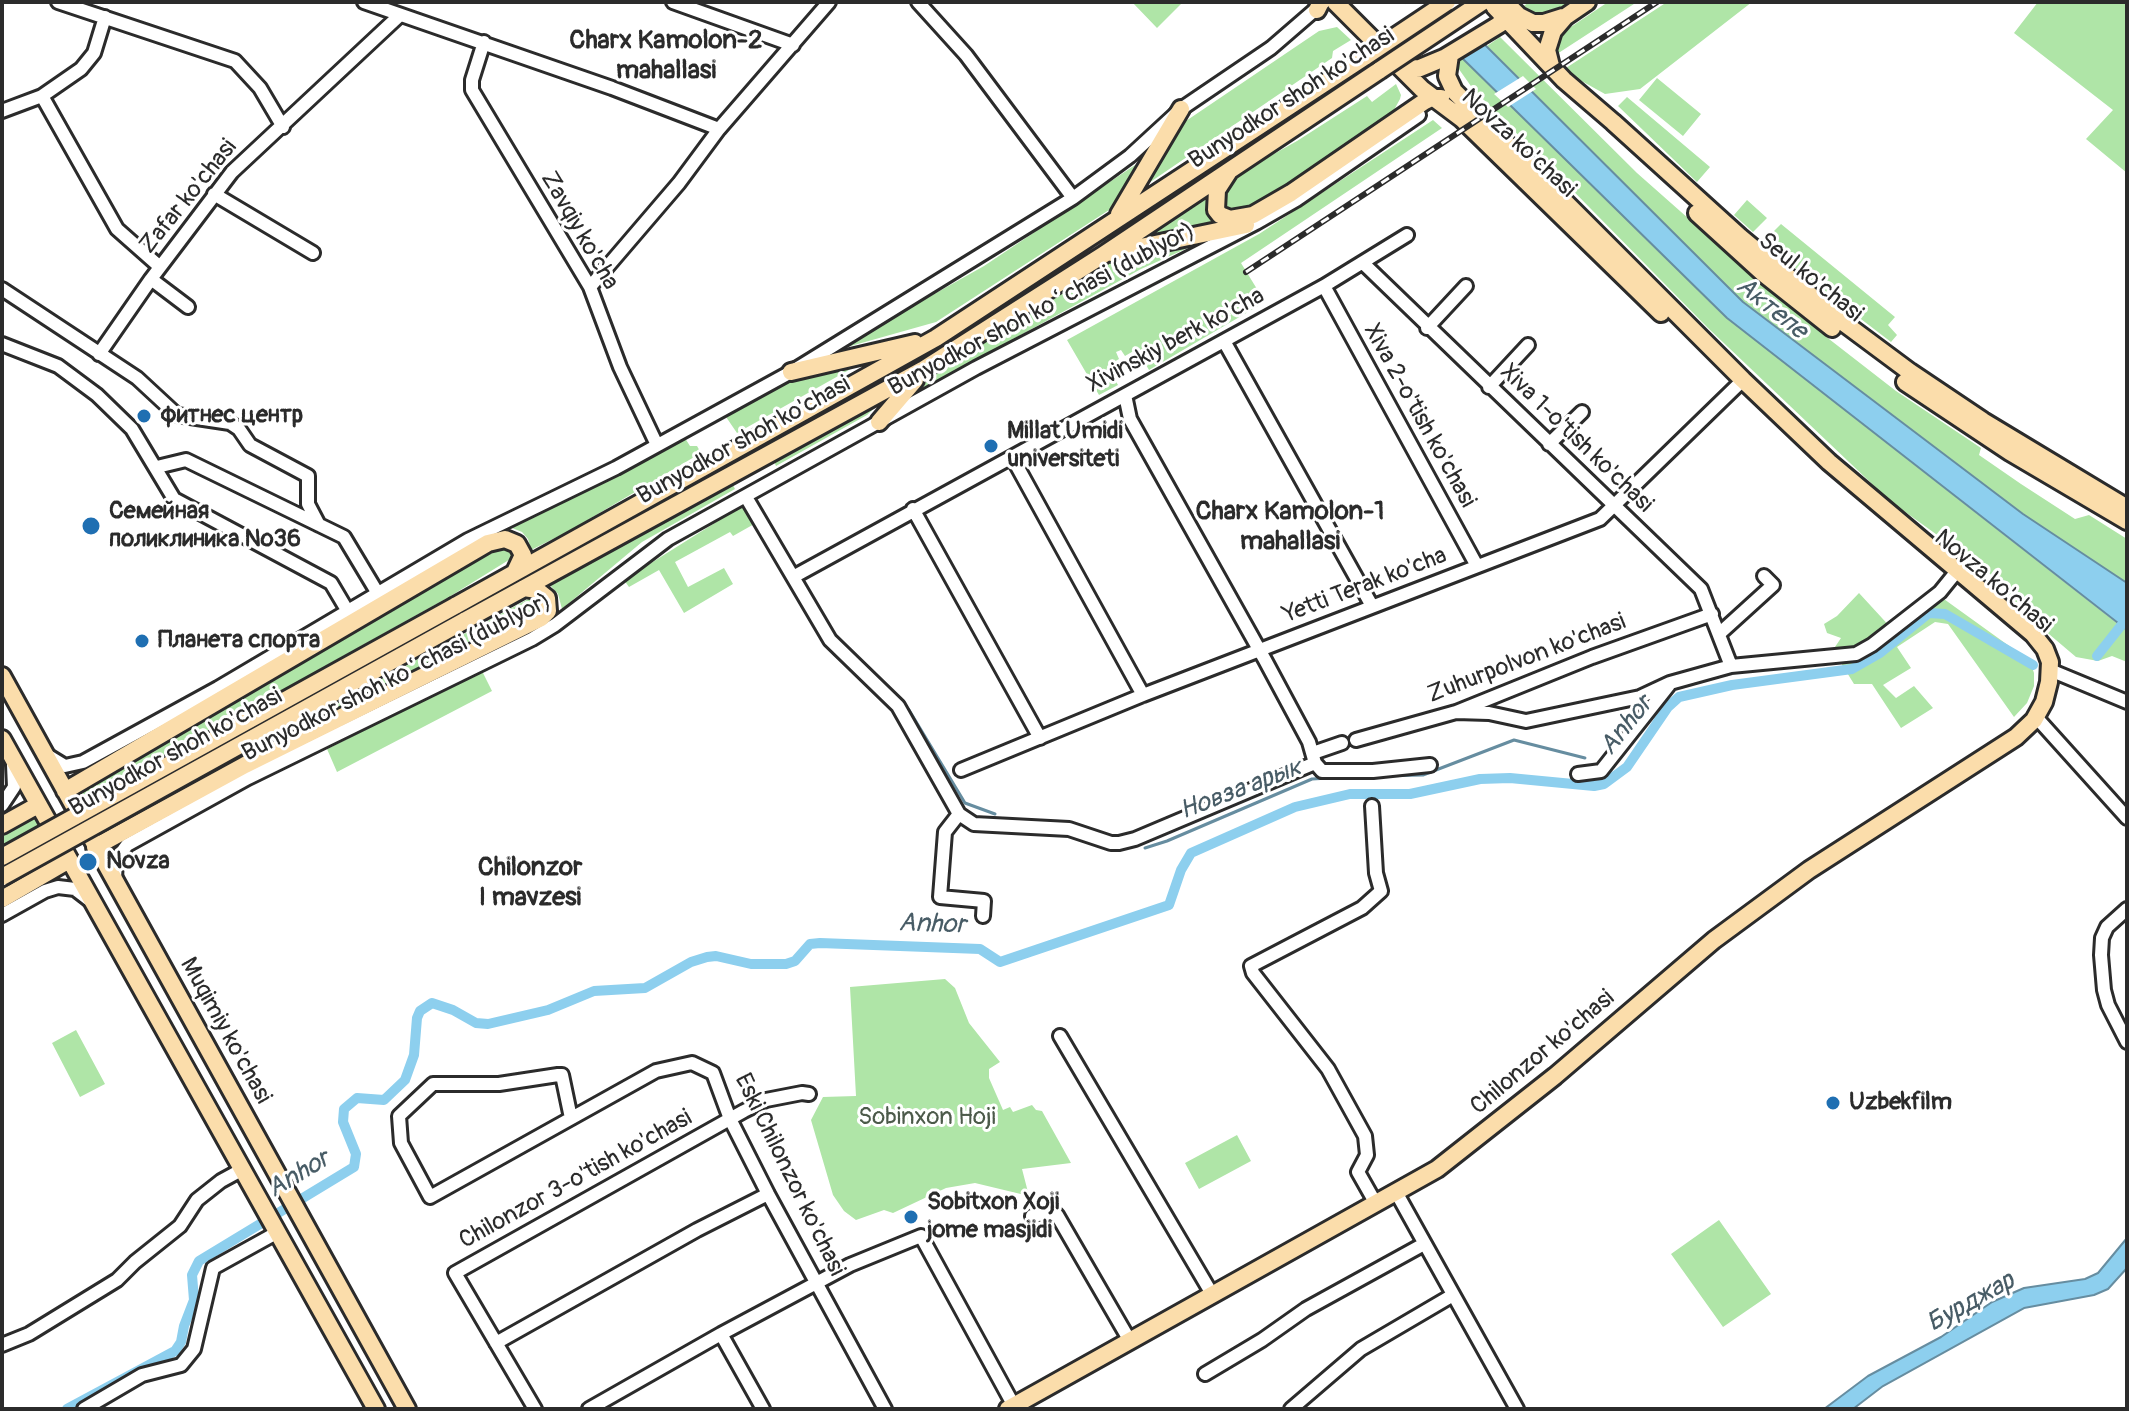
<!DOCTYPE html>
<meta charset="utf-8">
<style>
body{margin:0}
#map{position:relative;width:2129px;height:1411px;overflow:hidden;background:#fff;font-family:Pangolin,sans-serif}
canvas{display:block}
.frame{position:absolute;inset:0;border:4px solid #2b2b2b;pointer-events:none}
</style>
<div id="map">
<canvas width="2129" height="1411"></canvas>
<div class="frame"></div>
</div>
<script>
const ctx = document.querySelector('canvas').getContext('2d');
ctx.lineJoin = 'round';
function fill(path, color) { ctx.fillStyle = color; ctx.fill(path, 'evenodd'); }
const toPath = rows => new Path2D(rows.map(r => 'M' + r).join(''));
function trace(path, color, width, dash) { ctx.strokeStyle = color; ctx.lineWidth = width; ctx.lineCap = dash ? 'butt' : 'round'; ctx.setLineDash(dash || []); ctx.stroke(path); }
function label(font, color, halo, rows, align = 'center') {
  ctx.font = font + ' Pangolin,sans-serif'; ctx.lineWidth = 6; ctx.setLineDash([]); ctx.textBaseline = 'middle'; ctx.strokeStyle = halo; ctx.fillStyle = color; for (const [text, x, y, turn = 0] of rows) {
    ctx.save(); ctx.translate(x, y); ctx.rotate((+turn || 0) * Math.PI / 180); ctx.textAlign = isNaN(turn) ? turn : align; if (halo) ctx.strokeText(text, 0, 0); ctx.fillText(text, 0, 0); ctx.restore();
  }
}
fill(toPath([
 [1132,2,1179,2,1181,4,1157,28],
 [1529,2,1571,2,1558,11,1541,14,1521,8],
 [1608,2,1637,2,1557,54,1554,48,1559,35],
 [1667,2,1752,2,1640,89,1605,94,1578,79,1566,68],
 [2038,2,2127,2,2127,173,2086,139,2113,110,2014,33],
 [1337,27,1351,40,1333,51,1332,58,1143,187,1180,125,1319,31],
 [1500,37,1637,173,1775,295,1829,339,1896,391,1981,448,1979,455,2021,484,2075,519,2089,515,2127,539,2127,583,2023,514,1743,302,1487,46],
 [1463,57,1727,318,2127,631,2127,662,2112,656,2098,661,2076,657,2010,601,2006,587,1979,565,1963,560,1965,555,1890,501,1708,328,1473,89,1456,65,1456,62],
 [1657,78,1701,114,1683,136,1639,100],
 [1396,84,1401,95,1400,99,1388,121,1245,214,1226,210,1221,199,1231,178,1297,141,1367,96,1372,102],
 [1627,97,1710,167,1697,182,1618,106],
 [1433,120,1442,128,1241,263,1265,302,1149,370,1137,349,1125,356,1121,350,1116,352,1119,359,1107,366,1118,385,1099,395,1067,340,1259,234],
 [1144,159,1127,188,1109,210,936,322,833,351,984,266],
 [1208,195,1208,204,1222,224,1149,239,1149,233],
 [1747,200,1767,218,1753,232,1734,215],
 [1781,224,1895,317,1888,325,1897,335,1891,342,1806,277,1764,241],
 [1210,238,1141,269,924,388,923,385,947,363,1113,258],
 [872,357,737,433,724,414,776,384],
 [891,392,867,415,776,466,773,459],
 [683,435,690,446,697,446,701,453,569,531,531,550,528,539,522,532,507,526,575,496],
 [732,483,735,489,642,542,562,609,558,594,549,584],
 [745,504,756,523,733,536,730,532,675,562,688,587,724,568,733,584,684,613,659,570,629,587,624,580],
 [504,546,513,550,512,558,449,597,83,801,77,790],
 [1930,589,2030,661,2034,673,2034,686,2027,703,2014,717,1948,624,1935,622,1897,647,1911,668,1883,685,1896,698,1914,686,1933,708,1901,728,1872,684,1854,684,1833,650,1841,638,1827,633,1824,624,1837,616,1859,593,1893,630],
 [530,598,539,599,541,610,109,831,101,832],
 [482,671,492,691,337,772,327,749],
 [29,818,40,821,42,826,2,847,2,832],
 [945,979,955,988,969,1023,1000,1062,989,1069,989,1078,1003,1110,1010,1107,1013,1112,1032,1105,1036,1110,1042,1111,1071,1163,1022,1169,1029,1196,975,1183,946,1188,893,1213,884,1210,856,1220,844,1211,833,1195,811,1120,823,1097,856,1096,850,987],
 [76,1030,105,1084,80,1097,52,1043],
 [1237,1135,1251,1161,1199,1189,1185,1163],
 [1719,1220,1771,1294,1723,1327,1671,1254]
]), '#afe5a7');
const water = toPath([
 [1405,2,1442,2,1743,302,2023,514,2127,583,2127,630,1727,318,1405,2],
 [2127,1238,2127,1268,2108,1289,2094,1295,2024,1308,1883,1386,1853,1409,1824,1409,1868,1376,1941,1337,1992,1302,2024,1288,2085,1279,2098,1273,2127,1238]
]);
fill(water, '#8dcfee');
trace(water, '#668da0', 2);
fill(toPath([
 [1409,2,1448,2,1476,29,1447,47,1403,6],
 [1523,76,1536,89,1508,107,1494,94]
]), '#fff');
trace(toPath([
 [834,654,847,665],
 [873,674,893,692,909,710,965,803,995,814],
 [1378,776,1423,775,1514,740,1585,758],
 [1145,848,1167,841,1312,779,1346,777]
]), '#668da0', 3);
trace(toPath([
 [2097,656,2127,618],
 [67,1409,175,1351,181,1342,184,1326,194,1300,192,1275,199,1261,354,1167,356,1154,343,1122,344,1109,357,1098,384,1100,405,1080,414,1055,417,1018,420,1011,432,1003,453,1010,476,1023,488,1024,548,1010,594,991,645,988,691,962,707,957,716,956,751,964,786,964,795,961,810,944,820,943,980,949,1000,962,1169,905,1181,870,1191,853,1295,807,1350,794,1410,794,1480,779,1510,778,1594,786,1604,784,1627,767,1668,707,1679,697,1732,685,1852,669,1880,653,1929,613,1945,614,2033,665]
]), '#8dcfee', 10);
const minor = toPath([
 [58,2,235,61,260,88,283,127],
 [364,2,612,88,719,129],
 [673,2,793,45],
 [918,2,966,55,1073,198],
 [484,42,472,80,472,90,590,287,620,367,657,445],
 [42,96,117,229,160,267],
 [2,111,42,96,81,69,94,53,105,17],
 [214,194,313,253],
 [1363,263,1701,589,1731,666],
 [151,279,188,307],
 [1324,286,1477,566],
 [590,287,679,183,719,129,829,2],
 [2,289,137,378,177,415,230,423,239,429,250,445,308,476,308,504,319,525],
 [1427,328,1466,286],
 [1224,341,1372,606],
 [2,344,58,366,97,395,132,429,174,499,331,583,347,610],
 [99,354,151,279,232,172,400,15],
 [1489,387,1528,345],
 [1125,395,1130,419,1265,660,1309,742,1315,763],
 [1549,444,1582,412],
 [1012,457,1143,695],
 [157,467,186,460,344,537,377,592],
 [746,497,793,577,1324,286,1407,235],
 [913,509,1040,738],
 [793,577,830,640,898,706,959,814,974,824,1069,829,1111,843,1119,843,1135,839,1315,763,1322,771,1373,771,1430,765],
 [1719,634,1773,585,1764,576],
 [2050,670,2127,702],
 [1456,712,1489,713,1526,721,1640,697,1670,683,1731,666,1856,654,1872,645,1940,592,1957,571],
 [2036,717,2127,818],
 [1356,740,1456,712,1592,657,1712,614],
 [1313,753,1342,743],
 [47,755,65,766,83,762,218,688,468,540,616,468,791,372,1073,198,1130,156,1181,109,1271,48,1323,3],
 [961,770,1143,695,1600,519,1743,380],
 [1578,774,1601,771,1669,685],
 [2,805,14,787,13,765],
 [1372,806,1376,873,1381,891,1362,908,1251,966,1253,973,1328,1069,1365,1136,1367,1155,1358,1172,1375,1202],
 [959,814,945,832,940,897,984,901,983,916],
 [115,879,116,860,127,845,248,778,532,639,555,625,668,539,976,368,1256,223,1296,200,1419,115],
 [2127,909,2107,927,2102,938,2101,955,2104,990,2108,1005,2127,1042],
 [2,915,45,891,58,887,75,889,88,899],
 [1060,1036,1212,1294],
 [571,1118,562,1075,558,1075,499,1084,433,1084,399,1116,401,1143,430,1197,656,1071,692,1063,713,1073,730,1119,768,1194,885,1409],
 [1396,1192,1517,1409],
 [1032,1216,1049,1213,1057,1215,1130,1341],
 [721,1334,763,1409],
 [496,1343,697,1230,768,1194],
 [2,1345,29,1334,117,1280,135,1262,180,1226,197,1200,221,1181,243,1169],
 [1205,1374,1262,1340,1306,1309,1424,1244],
 [84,1409,142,1375,181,1365,194,1349,213,1268,278,1232],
 [535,1409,455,1273,744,1111,766,1100,802,1093,809,1094],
 [589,1409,721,1334,850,1265,921,1236,1014,1406],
 [1291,1409,1361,1349,1453,1295]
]);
const major = toPath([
 [1335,2,1422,89,1462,119,1661,313],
 [1490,2,1564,80,1613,122,1740,237,1840,320,1910,372,1983,421,2127,508],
 [1505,2,1519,16,1533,23,1544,23,1563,17],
 [1317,10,1321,2],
 [1551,66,1547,50,1553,31,1565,17,1587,2],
 [1402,69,1420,68,1444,58,1500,24,1503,16],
 [1228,173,1217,190,1216,210,1220,215,1230,219,1253,215,1291,193,1425,101,1431,98,1441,98],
 [1697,213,1764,274,1832,328],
 [1119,214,1181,109],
 [1112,253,1246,225],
 [791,372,915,343],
 [1905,382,2010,452,2127,521],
 [879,422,915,380],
 [455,606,936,338,1366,56],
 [464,621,924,369,1103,255,1380,70],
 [2,676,407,1409],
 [2,739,376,1409],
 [65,791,488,543,505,539,517,544,523,555,515,572],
 [2,825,38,805],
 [95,847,245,765,541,618,548,611,547,598,537,590,524,588],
 [2,899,69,860],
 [1008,1409,1437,1169,1555,1076,1714,940,1809,870,2016,737,2034,720,2044,702,2049,682,2050,662,2045,649,2033,634,1829,462,1743,380,1454,91,1447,76,1450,55]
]);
trace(minor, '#2b2b2b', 18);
trace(major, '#2b2b2b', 22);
trace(minor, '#fff', 12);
trace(major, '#fbddab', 16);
const rail = toPath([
 [1246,272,1657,2]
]);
trace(rail, '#2b2b2b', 6);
trace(rail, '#fff', 3, [9]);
const majorBridge = toPath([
 [1366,56,1447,2],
 [1380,70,1482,2],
 [2,857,455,606],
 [2,877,464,621]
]);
trace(majorBridge, '#2b2b2b', 22, []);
trace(majorBridge, '#fbddab', 16);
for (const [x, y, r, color] of [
 [144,416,8,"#1f6fb2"],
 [991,446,8,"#1f6fb2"],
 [91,526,10,"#1f6fb2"],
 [142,641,8,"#1f6fb2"],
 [88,862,10,"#1f6fb2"],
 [1833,1103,8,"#1f6fb2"],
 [911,1217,8,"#1f6fb2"]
]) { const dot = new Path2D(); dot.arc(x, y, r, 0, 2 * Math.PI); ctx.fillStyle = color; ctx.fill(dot); trace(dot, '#fff', 3); }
label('24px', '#2b2b2b', '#fff', [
 ["Bunyodkor shoh ko'chasi",1292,99,-33],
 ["Novza ko'chasi",1518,144,43],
 ["Zafar ko'chasi",189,197,-51],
 ["Zavqiy ko'cha",579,231,60],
 ["Seul ko'chasi",1810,278,39],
 ["Bunyodkor shoh koʻchasi (dublyor)",1042,310,-28],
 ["Xivinskiy berk ko'cha",1176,341,-28],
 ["Xiva 2-o'tish ko'chasi",1419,416,61],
 ["Xiva 1-o'tish ko'chasi",1576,439,44],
 ["Bunyodkor shoh ko'chasi",744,441,-29],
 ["Novza ko'chasi",1993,582,40],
 ["Yetti Terak ko'cha",1365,586,-21],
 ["Zuhurpolvon ko'chasi",1527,659,-21],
 ["Bunyodkor shoh koʻchasi (dublyor)",397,678,-27],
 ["Bunyodkor shoh ko'chasi",176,753,-29],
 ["Muqimiy ko'chasi",225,1031,61],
 ["Chilonzor ko'chasi",1543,1053,-40],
 ["Eski Chilonzor ko'chasi",789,1175,64],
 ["Chilonzor 3-o'tish ko'chasi",576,1180,-29]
]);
label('bold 24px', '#2b2b2b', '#fff', [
 ["фитнес центр",160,416],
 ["Millat Umidi",1007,432],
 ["universiteti",1007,460],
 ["Семейная",109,512],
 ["поликлиника №36",109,540],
 ["Планета спорта",158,641],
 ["Novza",106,862],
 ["Uzbekfilm",1849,1103],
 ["Sobitxon Xoji",927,1203],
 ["jome masjidi",927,1231]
], 'left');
label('24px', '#4c5a4a', '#fff', [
 ["Sobinxon Hoji",927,1118]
]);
label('bold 26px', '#2b2b2b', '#fff', [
 ["Charx Kamolon-2",666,41],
 ["mahallasi",666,71],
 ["Charx Kamolon-1",1290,512],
 ["mahallasi",1290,542],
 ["Chilonzor",530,868],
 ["I mavzesi",530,898]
]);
label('italic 26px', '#485c66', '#fff', [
 ["Актепе",1771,309,39],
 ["Anhor",1627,726,-51],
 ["Новза арык",1241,790,-21],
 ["Anhor",932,925,2],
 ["Anhor",299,1175,-31],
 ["Бурджар",1971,1303,-29]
]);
</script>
